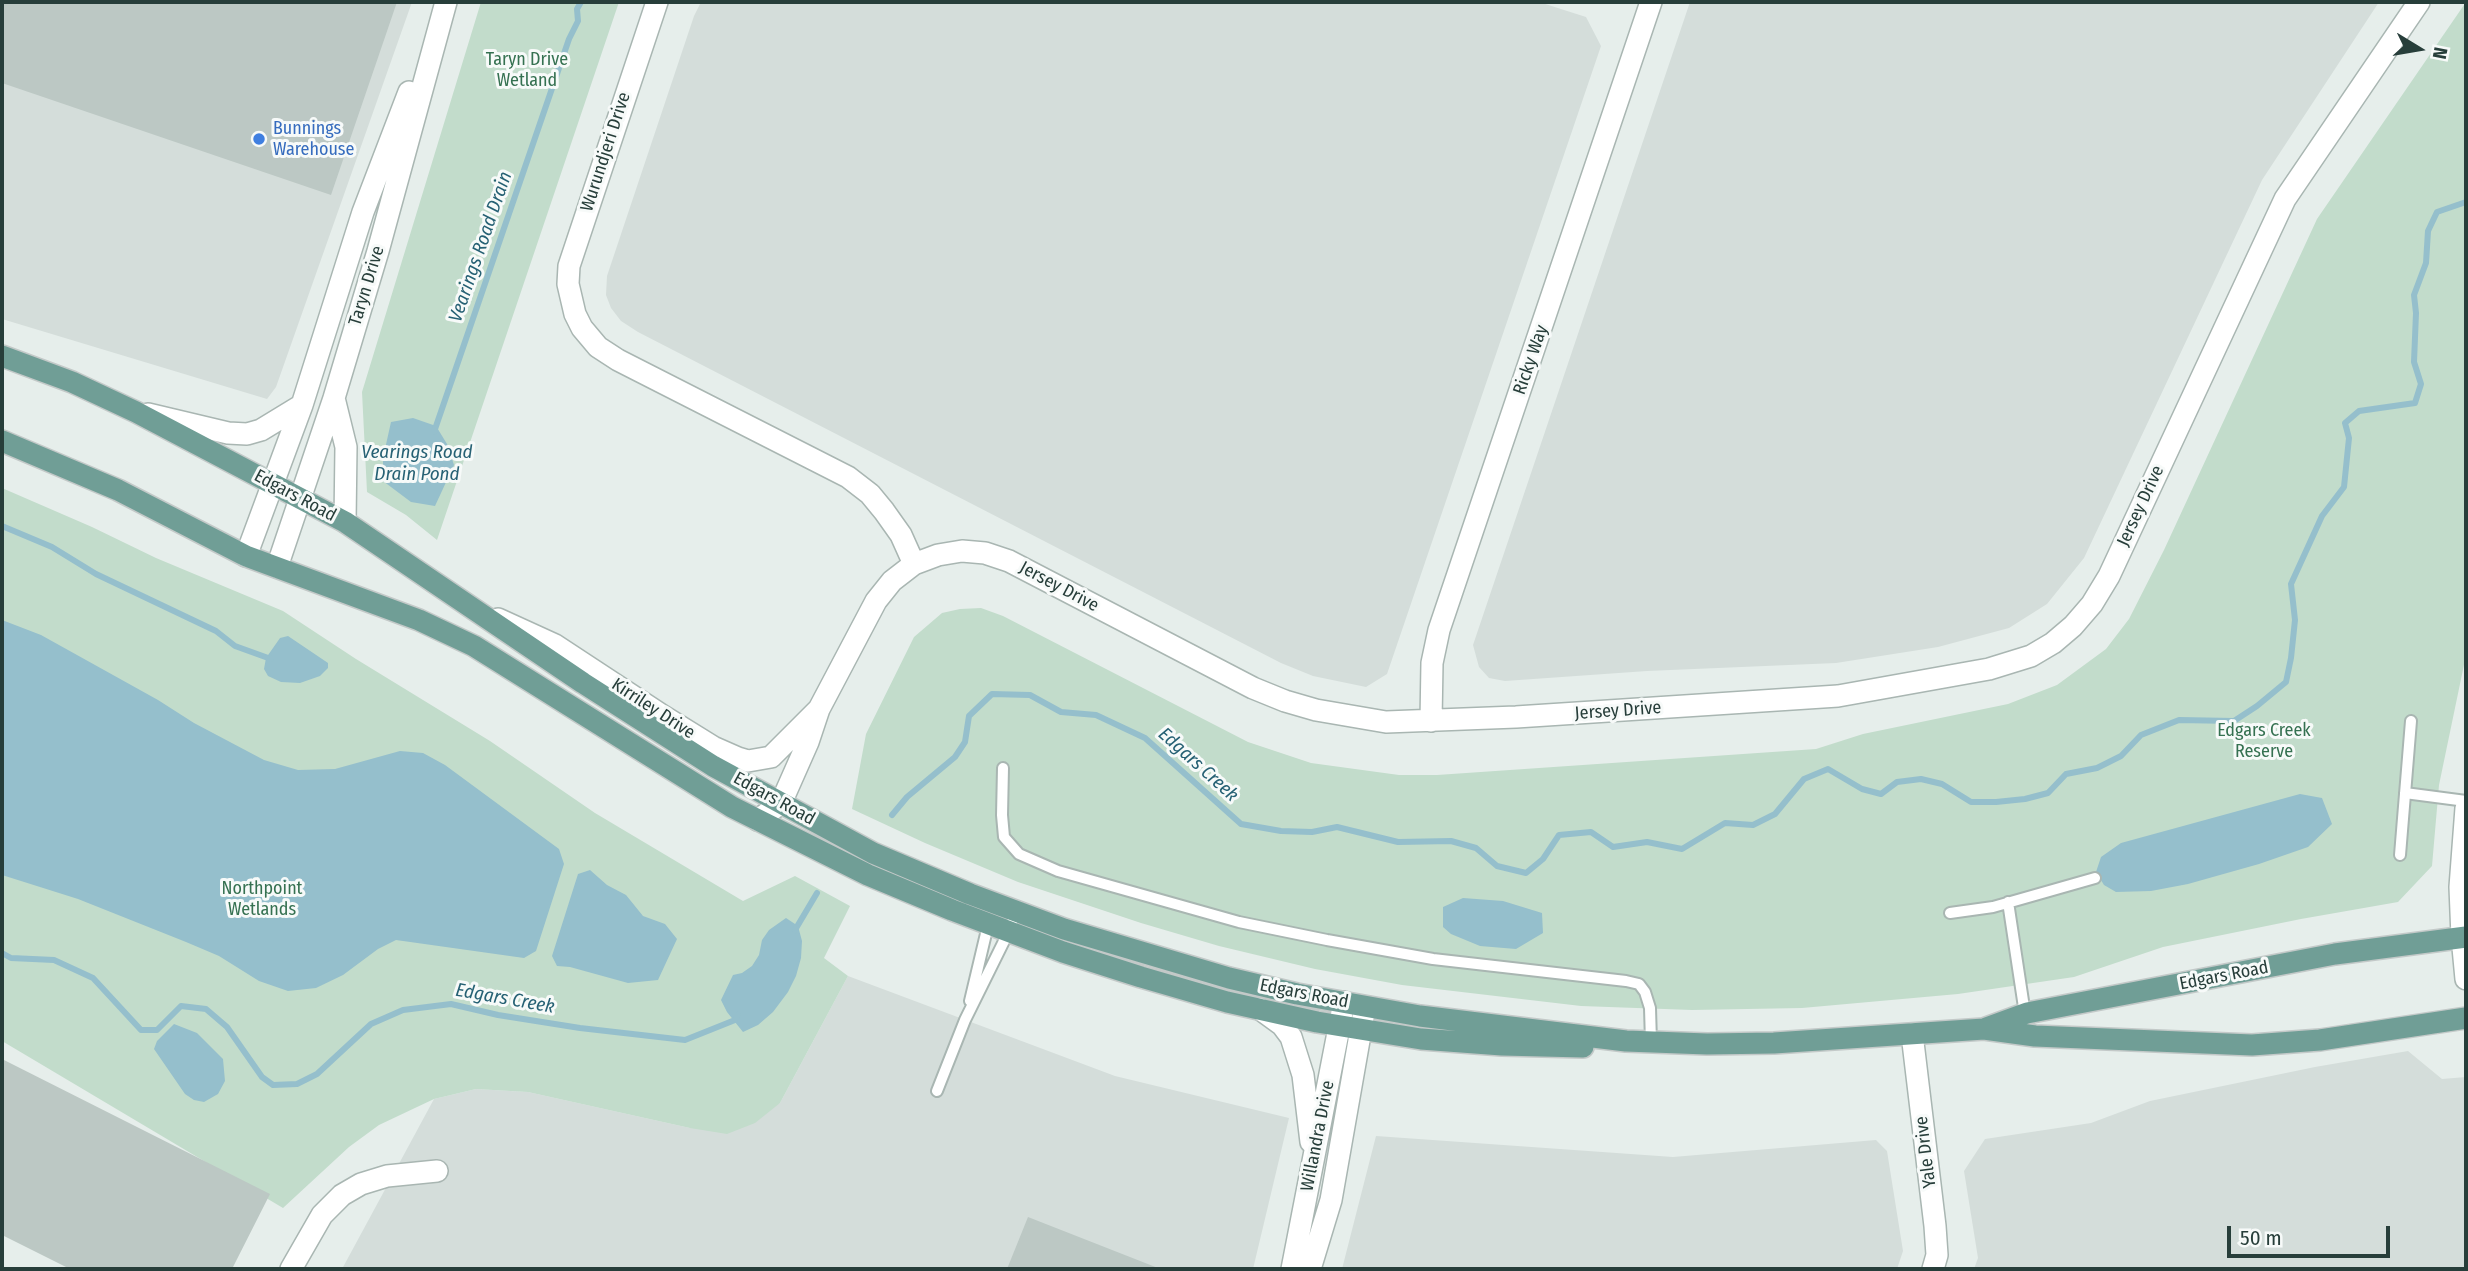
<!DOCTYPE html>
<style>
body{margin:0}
#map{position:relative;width:2468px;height:1271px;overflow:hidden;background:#e6eeeb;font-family:"Fira Sans Condensed",sans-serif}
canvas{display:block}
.frame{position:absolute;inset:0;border:4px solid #273e3a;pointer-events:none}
.north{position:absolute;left:2384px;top:14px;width:70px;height:70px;-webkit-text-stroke:5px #f7faf9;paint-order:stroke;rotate:101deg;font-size:19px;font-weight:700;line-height:28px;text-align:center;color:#273e3a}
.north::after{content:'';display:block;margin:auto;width:24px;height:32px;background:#273e3a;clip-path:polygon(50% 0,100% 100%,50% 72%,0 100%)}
.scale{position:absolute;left:2227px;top:1226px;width:163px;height:32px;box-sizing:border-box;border:4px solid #273e3a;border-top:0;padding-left:9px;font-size:21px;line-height:24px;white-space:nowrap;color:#273e3a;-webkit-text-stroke:5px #f7faf9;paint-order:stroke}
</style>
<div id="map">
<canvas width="2468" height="1271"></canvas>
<div class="frame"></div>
<div class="north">N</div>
<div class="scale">50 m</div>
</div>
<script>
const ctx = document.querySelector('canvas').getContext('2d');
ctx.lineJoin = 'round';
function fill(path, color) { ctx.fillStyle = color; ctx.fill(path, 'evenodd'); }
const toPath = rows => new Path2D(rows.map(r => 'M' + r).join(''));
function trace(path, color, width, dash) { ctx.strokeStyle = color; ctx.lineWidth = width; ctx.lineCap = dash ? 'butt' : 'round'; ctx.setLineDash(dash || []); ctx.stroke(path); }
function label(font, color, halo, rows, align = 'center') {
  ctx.font = font + ' "Fira Sans Condensed",sans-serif'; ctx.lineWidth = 6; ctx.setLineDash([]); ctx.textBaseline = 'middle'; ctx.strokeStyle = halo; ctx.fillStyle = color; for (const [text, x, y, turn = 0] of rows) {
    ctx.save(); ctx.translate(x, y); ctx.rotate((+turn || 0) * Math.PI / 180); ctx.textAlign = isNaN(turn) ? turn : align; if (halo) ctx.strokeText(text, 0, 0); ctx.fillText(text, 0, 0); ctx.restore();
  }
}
fill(toPath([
 [2,2,412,2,276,387,267,399,2,319],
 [701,2,1539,2,1586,17,1601,46,1387,674,1366,687,1313,676,1281,663,638,332,621,321,611,308,606,295,607,276,694,16],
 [1690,2,2379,2,2262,180,2084,558,2047,604,2009,628,1938,647,1836,663,1647,671,1505,681,1489,678,1479,667,1473,645],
 [848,976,1115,1076,1289,1118,1253,1269,342,1269,434,1099,476,1089,528,1092,690,1128,780,1103],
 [2408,1051,2442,1079,2466,1077,2466,1269,1974,1269,1978,1258,1964,1171,1985,1139,2091,1123,2150,1101,2315,1067],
 [1376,1136,1673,1157,1876,1140,1887,1151,1903,1251,1897,1269,1342,1269]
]), '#d4ddda');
fill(toPath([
 [481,2,619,2,437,540,406,515,367,492,362,392],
 [2466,2,2466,655,2439,785,2432,866,2398,902,2301,919,2163,947,2074,977,1958,994,1802,1008,1692,1010,1581,1006,1402,985,1315,969,1219,946,1141,923,1018,882,925,843,852,809,866,734,914,637,942,613,960,609,981,608,1003,616,1248,742,1311,763,1399,775,1437,775,1816,749,1863,734,2008,704,2057,685,2106,649,2129,619,2164,550,2317,219],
 [2,488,92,527,156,558,283,611,356,659,490,741,595,813,743,901,795,876,850,906,824,958,848,976,780,1103,755,1123,727,1134,690,1128,528,1092,476,1089,434,1099,379,1125,349,1147,283,1208,2,1041]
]), '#c2dccb');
fill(toPath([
 [413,418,436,426,447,444,454,465,435,506,411,502,383,481,383,458,391,422],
 [2,620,41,635,158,700,194,723,264,760,298,770,335,769,400,751,423,753,445,765,559,849,564,864,536,951,524,958,396,940,378,949,343,975,316,988,288,991,259,981,219,956,186,942,78,899,2,875],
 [288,636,328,663,328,668,320,676,300,683,281,682,268,676,264,669,266,658,280,638],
 [2300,794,2322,798,2332,824,2308,847,2259,864,2188,884,2151,891,2116,892,2104,885,2096,872,2101,857,2121,843],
 [590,870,607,885,626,895,643,916,665,924,677,939,658,980,628,983,570,967,557,966,552,956,578,874],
 [1463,898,1503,901,1542,913,1543,933,1516,949,1480,946,1451,934,1443,927,1443,907],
 [786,918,798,926,802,941,801,958,796,976,788,992,773,1012,758,1025,743,1032,727,1012,721,1000,733,975,742,973,752,966,759,955,762,940,769,930],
 [174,1024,197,1033,223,1059,225,1081,218,1094,204,1102,194,1100,185,1094,154,1049,157,1041]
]), '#95bfcc');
trace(toPath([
 [434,432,569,39,578,21,577,9,581,2],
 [2,526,52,547,96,574,216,631,235,646,271,659],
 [892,815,907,797,955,757,965,742,969,716,992,694,1030,695,1061,712,1096,715,1145,738,1241,824,1281,831,1312,832,1337,827,1398,842,1451,841,1476,848,1497,866,1526,873,1543,859,1559,835,1591,832,1613,847,1647,842,1682,849,1725,823,1753,825,1775,814,1804,779,1828,769,1862,789,1881,794,1897,782,1921,779,1942,784,1971,802,1996,802,2025,799,2048,793,2066,774,2097,768,2121,756,2141,735,2179,720,2234,721,2257,706,2286,682,2291,658,2295,620,2291,584,2322,516,2344,487,2349,438,2345,423,2359,411,2415,403,2421,384,2414,362,2416,313,2414,295,2426,263,2428,231,2437,212,2466,202],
 [795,930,817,893],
 [2,953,11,958,54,960,93,978,141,1030,157,1030,181,1006,206,1009,227,1027,262,1077,273,1085,297,1084,317,1074,371,1024,403,1010,451,1004,498,1015,580,1028,685,1040,735,1020,738,1015]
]), '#95bfcc', 6);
fill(toPath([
 [2,2,397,2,331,195,2,83],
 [2,1059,270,1194,232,1269,70,1269,2,1235],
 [1028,1217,1158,1268,1158,1269,1007,1269]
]), '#bcc8c4');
const service = toPath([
 [1003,768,1002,815,1004,837,1019,854,1058,871,1239,922,1327,940,1433,959,1626,981,1639,984,1645,992,1650,1008,1651,1042],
 [2405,793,2466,801],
 [2400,855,2411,721],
 [2008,902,2025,1014],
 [1950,913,1993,907,2095,878],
 [970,1001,989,921],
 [937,1091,965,1020,1009,931,1016,911]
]);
const minor = toPath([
 [657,2,569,266,568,284,575,314,582,328,598,347,618,360,848,477,870,494,884,511,901,535,914,564,938,555,962,551,985,553,1009,561,1253,688,1285,701,1316,710,1386,722,1516,717,1838,696,1989,669,2031,656,2053,643,2073,626,2092,604,2109,576,2285,199,2419,2],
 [334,398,346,447,345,522],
 [148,414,228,433,247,434,261,430,302,405],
 [246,556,302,405,363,212,409,92],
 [277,567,334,398,378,251,446,2],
 [498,619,555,645,663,716,713,747,738,758,748,761,771,757,819,709],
 [1431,721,1432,663,1439,630,1651,2],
 [2466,808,2460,887,2462,937,2466,979],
 [758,820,781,803,808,742,819,709,876,601,892,581,914,564],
 [1260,1009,1282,1025,1291,1037,1303,1075,1311,1142],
 [1912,1034,1935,1226,1937,1255,1933,1269],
 [291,1269,322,1215,342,1195,361,1184,387,1176,437,1171],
 [1292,1269,1344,1002],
 [1310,1269,1331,1200,1364,1012]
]);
const primary = toPath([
 [2,356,72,382,136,412,345,522,583,683,713,766,873,853,970,894,1064,929,1229,978,1297,994,1420,1016,1626,1041,1707,1044,1774,1043,1984,1029,2035,1036,2252,1045,2320,1040,2466,1018],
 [2,441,118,490,246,556,419,620,474,646,732,807,868,875,952,910,1063,952,1141,977,1227,1002,1317,1022,1421,1039,1502,1045,1583,1047],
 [1986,1028,2027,1013,2335,954,2466,937]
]);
trace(service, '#a9b6b2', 14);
trace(minor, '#a9b6b2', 24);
trace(primary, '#c3c9c8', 24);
trace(service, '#fff', 10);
trace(minor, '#fff', 21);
trace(primary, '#709e96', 21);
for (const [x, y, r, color] of [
 [259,139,7,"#3f7fe0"]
]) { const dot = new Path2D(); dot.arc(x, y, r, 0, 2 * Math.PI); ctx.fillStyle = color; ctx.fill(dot); trace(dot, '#f7faf9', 2.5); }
label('18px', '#357151', '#f7faf9', [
 ["Taryn Drive",527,60],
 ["Wetland",527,81],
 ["Edgars Creek",2264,731],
 ["Reserve",2264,752],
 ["Northpoint",262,889],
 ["Wetlands",262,910]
]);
label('18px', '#366cbe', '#f7faf9', [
 ["Bunnings",273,129],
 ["Warehouse",273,150]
], 'left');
label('18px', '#273e3a', '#f7faf9', [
 ["Wurundjeri Drive",606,152,-72],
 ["Taryn Drive",367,286,-73],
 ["Ricky Way",1531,360,-71],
 ["Edgars Road",295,496,28],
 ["Jersey Drive",2141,506,-65],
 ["Jersey Drive",1059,587,28],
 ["Kirriley Drive",653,709,33],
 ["Jersey Drive",1618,711,-4],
 ["Edgars Road",774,799,29],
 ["Edgars Road",2224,976,-11],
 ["Edgars Road",1304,994,11],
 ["Willandra Drive",1318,1136,-79],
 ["Yale Drive",1926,1152,-97]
]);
label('italic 19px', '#266174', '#f7faf9', [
 ["Vearings Road Drain",481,247,-71],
 ["Vearings Road",417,453],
 ["Drain Pond",417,475],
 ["Edgars Creek",1198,765,42],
 ["Edgars Creek",505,999,10]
]);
</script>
